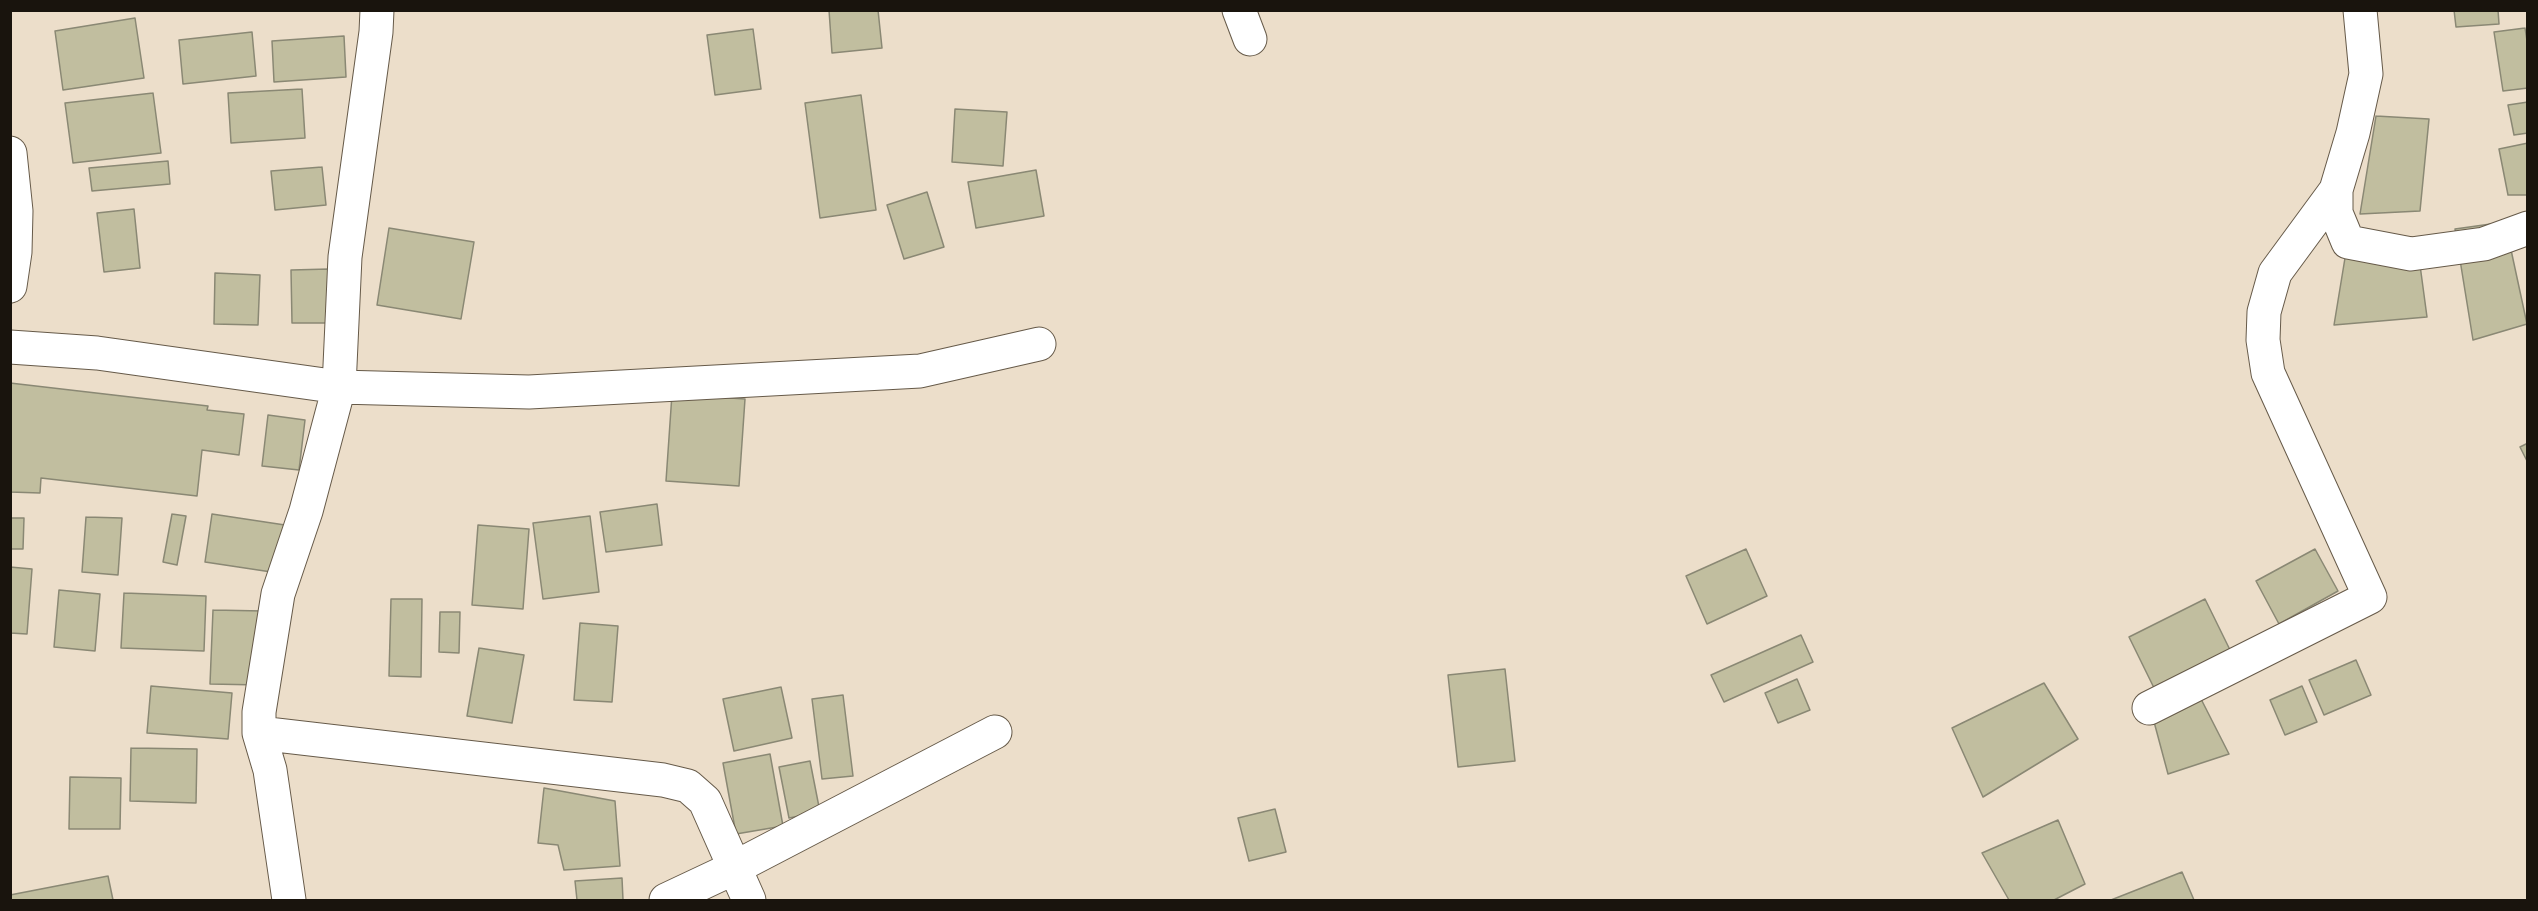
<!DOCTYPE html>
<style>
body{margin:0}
#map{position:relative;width:2538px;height:911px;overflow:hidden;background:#ecdeca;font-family:"Fira Sans Condensed",sans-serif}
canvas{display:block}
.frame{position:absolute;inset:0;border:12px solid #19140d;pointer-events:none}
</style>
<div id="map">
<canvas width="2538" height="911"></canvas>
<div class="frame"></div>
</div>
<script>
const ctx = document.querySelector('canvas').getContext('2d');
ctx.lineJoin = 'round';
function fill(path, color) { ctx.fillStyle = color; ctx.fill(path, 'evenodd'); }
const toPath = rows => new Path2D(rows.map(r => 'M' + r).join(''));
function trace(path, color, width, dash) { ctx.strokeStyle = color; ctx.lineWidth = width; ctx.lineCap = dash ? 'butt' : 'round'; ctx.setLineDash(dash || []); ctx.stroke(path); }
const building = toPath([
 [829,10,878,10,882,48,832,53,829,10],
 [2454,10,2498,10,2499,24,2456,27,2454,10],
 [135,18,144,78,63,90,55,31,135,18],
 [2525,28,2528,47,2528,88,2503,91,2494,32,2525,28],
 [753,29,761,89,715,95,707,35,753,29],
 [252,32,256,76,183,84,179,40,252,32],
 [344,36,346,77,274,82,272,41,344,36],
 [302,89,305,138,231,143,228,93,302,89],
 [153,93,161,153,73,163,65,103,153,93],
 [861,95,876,210,820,218,805,103,861,95],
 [2528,102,2528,133,2514,135,2508,105,2528,102],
 [955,109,1007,112,1003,166,952,162,955,109],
 [2376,116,2429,119,2420,211,2360,214,2376,116],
 [2528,143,2528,195,2508,195,2499,149,2528,143],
 [168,161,170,184,92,191,89,168,168,161],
 [322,167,326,205,275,210,271,171,322,167],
 [1036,170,1044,216,976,228,968,182,1036,170],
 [927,192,944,247,904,259,887,205,927,192],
 [134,209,140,268,104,272,97,213,134,209],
 [2505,222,2527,324,2473,340,2455,229,2505,222],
 [389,228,474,242,461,319,377,305,389,228],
 [2345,258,2420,265,2427,317,2334,325,2345,258],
 [329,269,330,323,292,323,291,270,329,269],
 [215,273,260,275,258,325,214,324,215,273],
 [10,383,208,406,207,410,244,414,239,455,202,450,197,496,41,478,40,493,10,492,10,383],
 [672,394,745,399,739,486,666,481,672,394],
 [268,415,305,420,299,470,262,466,268,415],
 [2528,443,2528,463,2520,447,2528,443],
 [657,504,662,545,606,552,600,512,657,504],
 [172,514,186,516,177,565,163,562,172,514],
 [212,514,285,525,278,573,205,562,212,514],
 [590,516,599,592,543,599,533,523,590,516],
 [86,517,122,518,118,575,82,572,86,517],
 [10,518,24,518,23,549,10,549,10,518],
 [478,525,529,529,523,609,472,605,478,525],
 [1746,549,1767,596,1707,624,1686,576,1746,549],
 [2315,549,2338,591,2279,624,2256,581,2315,549],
 [10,567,32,569,27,634,10,633,10,567],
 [59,590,100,594,95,651,54,647,59,590],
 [124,593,206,596,204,651,121,648,124,593],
 [391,599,422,599,421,677,389,676,391,599],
 [2205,599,2233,656,2157,694,2129,637,2205,599],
 [213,610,263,611,260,685,210,684,213,610],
 [440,612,460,612,459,653,439,652,440,612],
 [580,623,618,626,612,702,574,700,580,623],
 [1801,635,1813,662,1724,702,1711,675,1801,635],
 [479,648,524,655,512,723,467,716,479,648],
 [2356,660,2371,695,2324,715,2309,680,2356,660],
 [1505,669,1515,761,1458,767,1448,675,1505,669],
 [1797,679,1810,710,1778,723,1765,693,1797,679],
 [2044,683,2078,739,1983,797,1952,728,2044,683],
 [151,686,232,693,228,739,147,733,151,686],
 [2302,686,2317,722,2285,735,2270,700,2302,686],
 [781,687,792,738,734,751,723,699,781,687],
 [843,695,853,776,822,779,812,699,843,695],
 [2200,697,2229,754,2168,774,2153,718,2200,697],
 [131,748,197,749,196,803,130,801,131,748],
 [770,754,783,826,736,834,723,763,770,754],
 [810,761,820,812,789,818,779,767,810,761],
 [70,777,121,778,120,829,69,829,70,777],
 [544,788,615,801,620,866,564,870,558,845,538,843,544,788],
 [1275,809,1286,852,1249,861,1238,818,1275,809],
 [2058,820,2085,884,2054,900,2009,900,1982,853,2058,820],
 [2182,872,2194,900,2111,900,2182,872],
 [108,876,113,900,10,900,10,895,108,876],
 [622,878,623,900,577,900,575,881,622,878]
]);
fill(building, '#c1be9f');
trace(building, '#8a8874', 1.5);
const street = toPath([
 [1239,10,1250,39],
 [2360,10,2366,74,2353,133,2336,190,2336,213,2348,242,2411,254,2484,244,2528,228],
 [10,153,16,211,15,252,10,286],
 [10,347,97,353,339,387,529,392,920,371,1039,344],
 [2149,708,2370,597,2268,373,2263,340,2264,312,2275,273,2336,190],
 [259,733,663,780,688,786,705,801,749,900],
 [289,900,270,770,259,733,259,712,278,594,306,511,339,387,345,257,376,32,377,10],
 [666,900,734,868,995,732]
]);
trace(street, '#665a49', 35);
trace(street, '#fff', 33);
</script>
